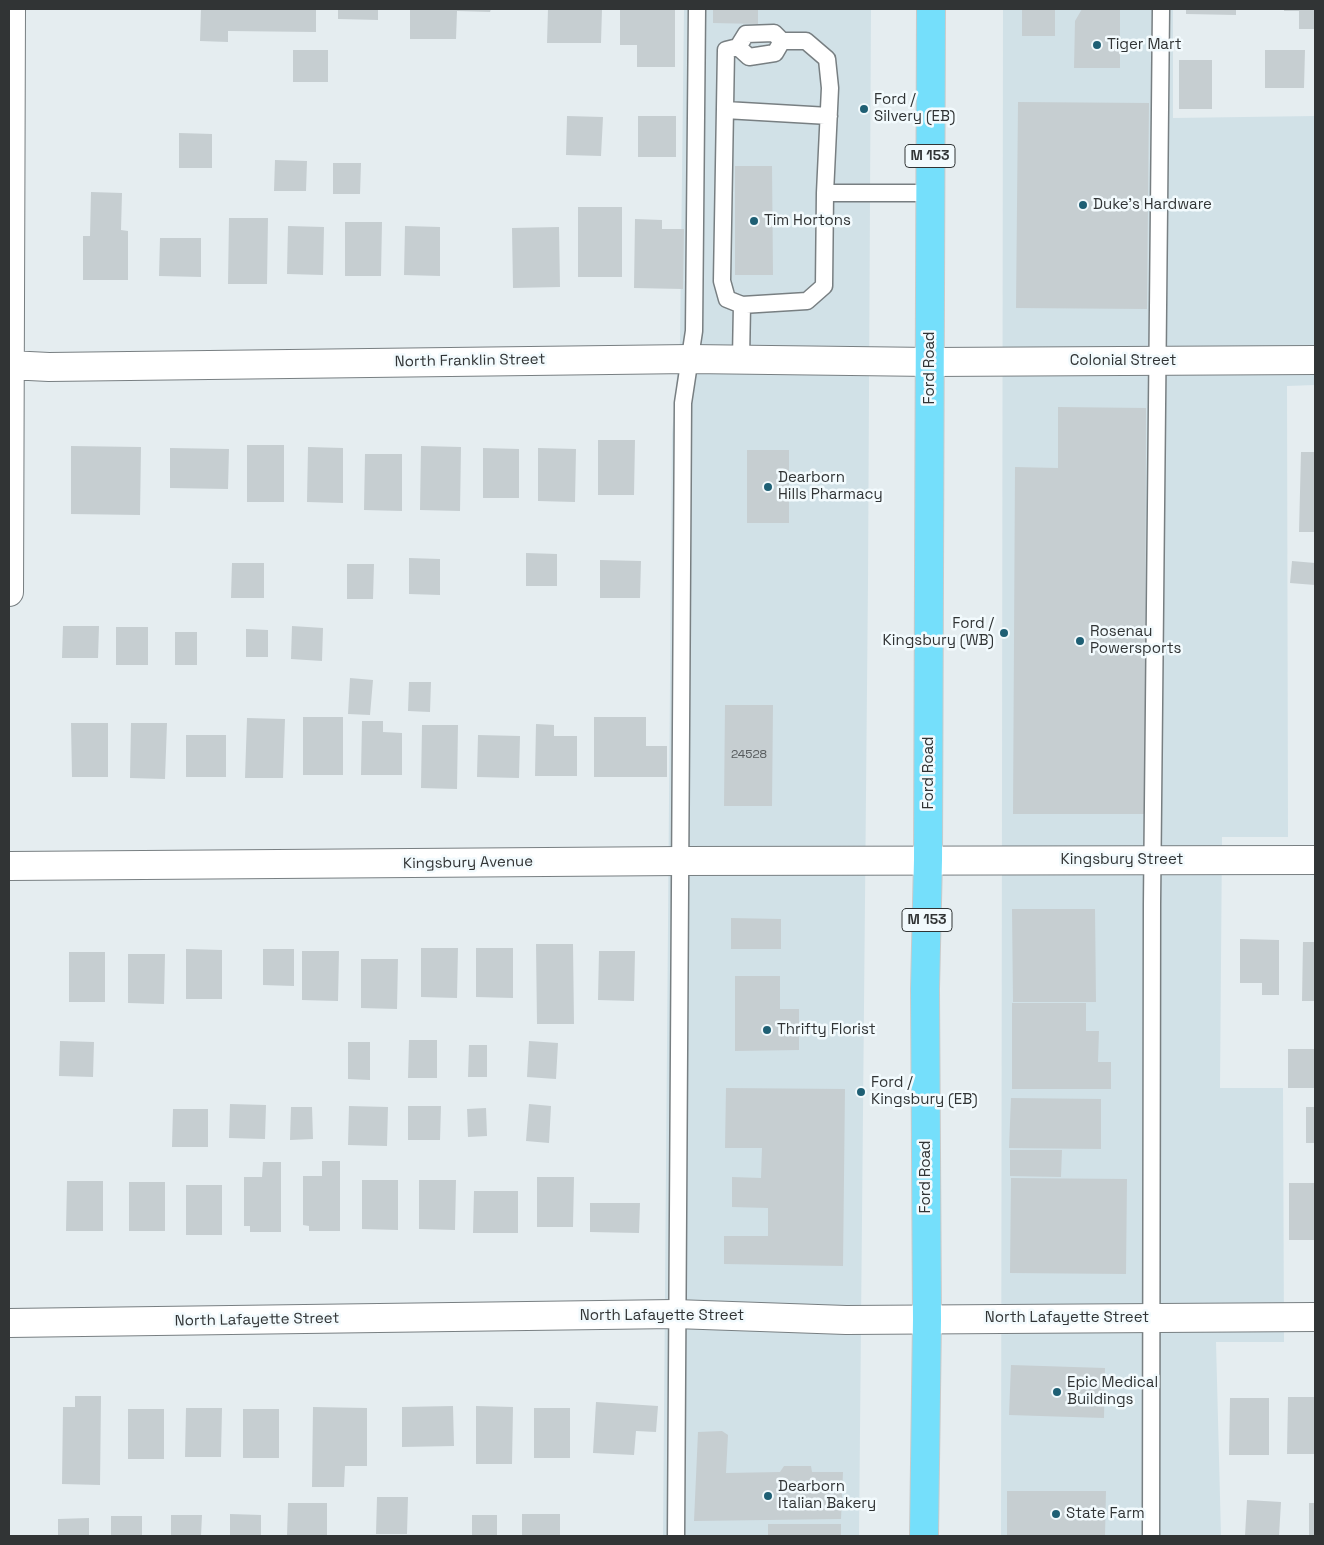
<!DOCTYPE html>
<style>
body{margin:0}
#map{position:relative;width:1324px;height:1545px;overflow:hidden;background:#e5edf0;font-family:"Space Grotesk",sans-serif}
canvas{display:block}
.frame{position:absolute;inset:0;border:10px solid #313435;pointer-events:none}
</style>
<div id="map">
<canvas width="1324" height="1545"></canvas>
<div class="frame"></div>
</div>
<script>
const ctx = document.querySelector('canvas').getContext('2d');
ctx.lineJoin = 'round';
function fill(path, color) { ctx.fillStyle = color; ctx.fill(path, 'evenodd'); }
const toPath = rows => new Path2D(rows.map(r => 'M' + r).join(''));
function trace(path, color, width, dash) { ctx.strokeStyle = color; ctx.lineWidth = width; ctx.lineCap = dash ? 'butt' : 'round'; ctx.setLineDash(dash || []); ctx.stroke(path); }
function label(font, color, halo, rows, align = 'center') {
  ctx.font = font + ' "Space Grotesk",sans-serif'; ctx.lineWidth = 5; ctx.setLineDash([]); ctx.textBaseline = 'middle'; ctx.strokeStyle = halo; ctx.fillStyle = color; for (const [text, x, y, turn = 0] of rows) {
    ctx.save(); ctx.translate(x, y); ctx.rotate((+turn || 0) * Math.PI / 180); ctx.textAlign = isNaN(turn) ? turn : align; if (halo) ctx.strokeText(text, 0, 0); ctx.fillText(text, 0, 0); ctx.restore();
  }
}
fill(toPath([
 [684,9,871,9,868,582,859,1536,663,1536,672,434,680,341],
 [1003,9,1173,9,1173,118,1315,116,1315,385,1287,386,1288,837,1222,837,1220,1088,1283,1088,1284,1342,1216,1342,1221,1536,1001,1536]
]), '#d1e1e7');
fill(toPath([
 [201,9,316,9,316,32,228,31,228,42,200,41],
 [338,9,378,9,378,20,338,19],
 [410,9,491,9,490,12,457,11,456,39,410,39],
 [548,9,602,9,601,43,547,43],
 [620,9,675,9,675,67,637,67,637,45,620,45],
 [713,9,758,9,758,24,713,23],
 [1022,9,1055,9,1055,36,1022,36],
 [1082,9,1120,9,1120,68,1074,68,1075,21],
 [1186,9,1236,9,1236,15,1186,14],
 [1284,9,1315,9,1315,29,1299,29,1299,11,1284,11],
 [293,50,328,50,328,82,293,82],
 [1265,50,1305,50,1304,88,1265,88],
 [1179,60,1212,60,1212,109,1179,109],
 [1018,102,1149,103,1147,309,1016,308],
 [567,116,603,117,601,156,566,155],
 [638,116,676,116,676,157,638,157],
 [179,133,212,134,212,168,179,168],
 [275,160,307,161,306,191,274,191],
 [333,163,361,163,360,194,333,194],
 [735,166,772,166,773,275,735,275],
 [91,192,122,193,121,230,128,231,128,280,83,280,83,236,90,236],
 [578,207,622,207,622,277,578,277],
 [229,218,268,218,267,284,228,284],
 [635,219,662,220,662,229,684,229,683,289,634,288],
 [345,222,382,222,381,276,345,276],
 [288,226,324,227,323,275,287,274],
 [405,226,440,227,440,276,404,275],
 [559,227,560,287,513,288,512,228],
 [160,238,201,238,201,277,159,276],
 [1058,407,1146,408,1145,814,1013,814,1015,467,1058,468],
 [598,440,635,440,634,495,598,495],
 [247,445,284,445,284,502,247,502],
 [71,446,141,447,140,515,71,514],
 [421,446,461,447,460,511,420,510],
 [308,447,343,448,343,503,307,502],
 [170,448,229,449,228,489,170,488],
 [483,448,519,449,519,498,483,498],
 [538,448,576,449,575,502,538,501],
 [747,450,789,450,789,523,747,523],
 [1301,452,1315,452,1315,532,1299,532],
 [365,454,402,454,402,511,364,510],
 [526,553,557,554,557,586,526,586],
 [409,558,440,559,440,595,409,594],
 [600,560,641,561,640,598,600,598],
 [1292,561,1315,563,1315,585,1290,583],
 [232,563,264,563,264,598,231,598],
 [347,564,374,564,373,599,347,599],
 [63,626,99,626,98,658,62,658],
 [292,626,323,628,322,661,291,659],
 [116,627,148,627,148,665,116,665],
 [246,629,268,630,268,657,246,657],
 [175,632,197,632,197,665,175,665],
 [350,678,373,680,370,715,348,714],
 [409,682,431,682,430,712,408,711],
 [725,705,773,705,772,806,724,806],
 [303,717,343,717,343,775,303,775],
 [594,717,646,717,646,746,667,746,667,777,594,777],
 [247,718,285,719,283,778,245,778],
 [362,721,383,721,383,732,402,733,402,775,361,775],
 [71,723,108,723,108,777,72,777],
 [131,723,167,723,165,779,130,778],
 [536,724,554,725,554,736,577,736,577,776,535,776],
 [422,725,458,725,457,789,421,788],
 [186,735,226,735,226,777,186,777],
 [478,735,520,736,519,778,477,777],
 [1012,909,1095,909,1096,1002,1013,1002],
 [731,918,781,919,781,949,731,949],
 [1240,939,1279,940,1279,995,1262,995,1262,983,1240,983],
 [1303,942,1315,942,1315,1001,1302,1001],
 [536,944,573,944,574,1024,537,1024],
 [421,948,458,948,457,998,421,997],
 [476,948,513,948,513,998,476,997],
 [186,949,222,950,222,999,186,999],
 [263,949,294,949,294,986,263,985],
 [302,951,339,951,338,1001,302,1000],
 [599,951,635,951,634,1001,598,1000],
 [69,952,105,952,105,1002,69,1002],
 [128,954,165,954,164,1004,128,1003],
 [361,959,398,959,397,1009,361,1008],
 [735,976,780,976,780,1009,799,1009,799,1050,735,1051],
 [1012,1003,1086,1003,1086,1031,1099,1031,1098,1062,1111,1062,1111,1089,1012,1089],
 [409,1040,437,1040,437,1078,408,1078],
 [60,1041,94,1042,93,1077,59,1076],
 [529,1041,558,1043,556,1079,527,1077],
 [348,1042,370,1042,370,1080,348,1079],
 [469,1045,487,1045,487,1077,468,1077],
 [1288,1049,1315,1049,1315,1088,1288,1088],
 [726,1088,845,1089,843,1266,724,1264,724,1236,768,1236,768,1208,732,1207,732,1177,761,1178,762,1148,725,1148],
 [1011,1098,1101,1099,1101,1149,1009,1148],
 [230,1104,266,1105,265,1139,229,1138],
 [529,1104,551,1106,549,1143,526,1141],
 [349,1106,388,1107,387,1146,348,1145],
 [408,1106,441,1106,440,1140,408,1140],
 [291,1107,312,1107,313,1139,290,1140],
 [1306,1107,1315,1107,1315,1143,1306,1143],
 [486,1108,487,1136,468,1137,467,1109],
 [173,1109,208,1109,208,1147,172,1147],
 [1010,1150,1062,1150,1061,1177,1010,1176],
 [322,1161,340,1161,340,1231,309,1231,309,1226,303,1225,303,1176,322,1176],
 [263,1162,281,1162,281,1232,250,1232,250,1226,244,1226,244,1177,262,1177],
 [537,1177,574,1177,573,1227,537,1227],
 [1011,1178,1127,1179,1126,1274,1010,1273],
 [362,1180,398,1180,398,1230,362,1229],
 [419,1180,456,1180,455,1230,419,1229],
 [67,1181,103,1181,103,1231,66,1231],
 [129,1182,165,1182,165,1231,129,1231],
 [1289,1183,1315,1183,1315,1240,1289,1240],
 [186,1185,222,1185,222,1235,186,1235],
 [474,1191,518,1191,518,1233,473,1233],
 [590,1203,640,1203,639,1233,590,1232],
 [1011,1365,1105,1368,1104,1418,1009,1415],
 [75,1396,101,1396,100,1485,62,1484,63,1407,75,1407],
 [1288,1397,1315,1397,1315,1454,1287,1454],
 [1230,1398,1269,1398,1269,1455,1229,1455],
 [596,1402,658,1406,656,1432,636,1431,634,1455,593,1453],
 [453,1406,454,1446,402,1447,402,1407],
 [476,1406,513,1407,512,1464,476,1464],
 [313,1407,367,1408,367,1466,345,1466,344,1487,312,1487],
 [186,1408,222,1408,221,1457,185,1457],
 [534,1408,570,1408,570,1458,534,1458],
 [128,1409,164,1409,164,1459,128,1459],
 [243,1409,279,1409,279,1458,243,1458],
 [722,1431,728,1435,726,1473,780,1472,784,1466,811,1466,812,1472,843,1472,841,1519,694,1521,698,1432],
 [1007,1491,1106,1491,1105,1536,1007,1536],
 [377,1497,408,1497,407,1534,376,1534],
 [1247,1500,1281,1502,1279,1536,1245,1536],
 [288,1503,327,1503,327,1536,287,1536],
 [1309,1503,1315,1503,1315,1536,1309,1536],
 [230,1514,261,1515,261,1536,230,1536],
 [522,1514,560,1514,560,1536,522,1536],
 [171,1515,202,1515,201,1536,171,1536],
 [472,1515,497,1515,497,1536,472,1536],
 [111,1516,142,1516,142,1536,111,1536],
 [89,1518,89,1536,58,1536,58,1519],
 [768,1524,841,1524,841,1536,768,1536]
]), '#c6ced1');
const lane = toPath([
 [774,33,782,41,806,41,827,59,830,88,825,193,824,286,807,301,742,305,727,299,722,281,726,50,738,47,746,34,774,33],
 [738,47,749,57,775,53,782,41],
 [725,110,829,116],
 [825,193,930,193],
 [741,359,742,305],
 [676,1536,683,403,694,331,697,9],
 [1151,1536,1152,903,1161,9]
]);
const street = toPath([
 [9,365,49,367,690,359,931,362,1315,360],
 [9,592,11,9],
 [9,866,680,861,1315,860],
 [9,1323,675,1314,846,1320,1315,1317]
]);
const primary = toPath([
 [924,1536,927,1320,925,989,928,860,931,9]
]);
trace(lane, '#787f82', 19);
trace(street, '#787f82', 30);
trace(primary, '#c9caca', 30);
trace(lane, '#fff', 16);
trace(street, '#fff', 28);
trace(primary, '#75dffb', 28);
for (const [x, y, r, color] of [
 [1097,45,5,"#1e5f74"],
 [864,109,5,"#1e5f74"],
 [1083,205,5,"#1e5f74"],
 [754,221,5,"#1e5f74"],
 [768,487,5,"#1e5f74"],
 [1004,633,5,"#1e5f74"],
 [1080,641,5,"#1e5f74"],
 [767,1030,5,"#1e5f74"],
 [861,1092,5,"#1e5f74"],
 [1057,1392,5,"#1e5f74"],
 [768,1496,5,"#1e5f74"],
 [1056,1514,5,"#1e5f74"]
]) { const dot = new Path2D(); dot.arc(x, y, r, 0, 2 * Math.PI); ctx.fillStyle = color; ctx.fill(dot); trace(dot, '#f2fafd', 2); }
label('12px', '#565a5c', null, [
 ["24528",749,755]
]);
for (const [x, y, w] of [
 [930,156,50],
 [927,920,50]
]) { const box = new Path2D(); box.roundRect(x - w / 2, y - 11.5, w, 23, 4); ctx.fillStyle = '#f2fafd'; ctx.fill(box); trace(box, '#313435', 1); }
label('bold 14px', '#313435', null, [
 ["M 153",930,156],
 ["M 153",927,920]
]);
label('15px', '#313435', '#f2fafd', [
 ["Tiger Mart",1107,45],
 ["Ford /",874,100],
 ["Silvery (EB)",874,117],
 ["Duke's Hardware",1093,205],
 ["Tim Hortons",764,221],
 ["Dearborn",778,478],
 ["Hills Pharmacy",778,495],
 ["Ford /",994,624,"right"],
 ["Kingsbury (WB)",994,641,"right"],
 ["Rosenau",1090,632],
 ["Powersports",1090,649],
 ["Thrifty Florist",777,1030],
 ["Ford /",871,1083],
 ["Kingsbury (EB)",871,1100],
 ["Epic Medical",1067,1383],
 ["Buildings",1067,1400],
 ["Dearborn",778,1487],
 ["Italian Bakery",778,1504],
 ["State Farm",1066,1514]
], 'left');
label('15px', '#313435', '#f2fafd', [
 ["North Franklin Street",470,361,-1],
 ["Colonial Street",1123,361],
 ["Ford Road",930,368,-90],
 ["Ford Road",929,773,-90],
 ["Kingsbury Street",1122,860],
 ["Kingsbury Avenue",468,863,-1],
 ["Ford Road",926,1177,-90],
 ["North Lafayette Street",662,1316],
 ["North Lafayette Street",1067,1318],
 ["North Lafayette Street",257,1320,-1]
]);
</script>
